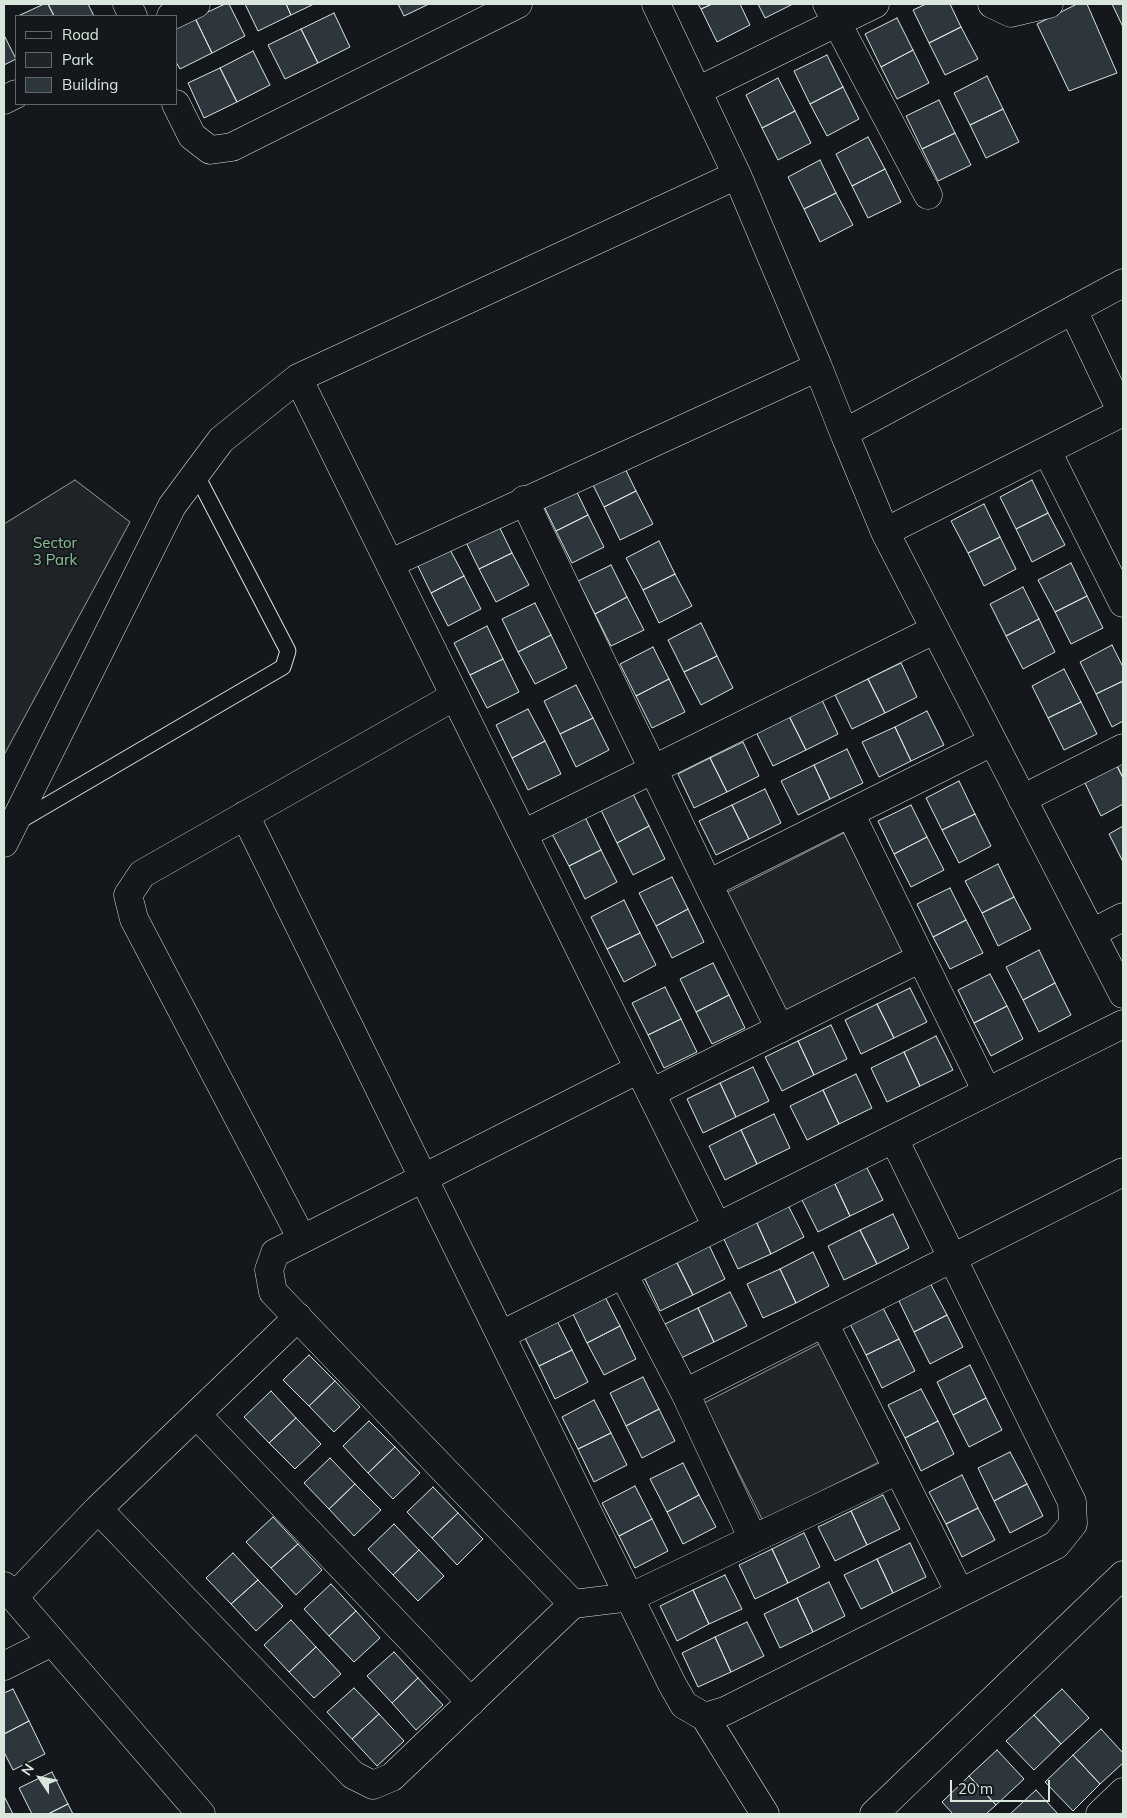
<!DOCTYPE html>
<style>
body{margin:0}
#map{position:relative;width:1127px;height:1818px;overflow:hidden;background:#14181c;font-family:Mulish,sans-serif}
canvas{display:block}
.frame{position:absolute;inset:0;border:5px solid #d8e6dc;pointer-events:none}
.legend{position:absolute;left:15px;top:15px;width:162px;height:90px;box-sizing:border-box;background:#14181c;border:1px solid #626a69;margin:0;padding:6px 9px;list-style:none;font-size:15px;color:#d8e6dc}
.legend li{display:flex;align-items:center;gap:10px;height:25px}
.legend b{width:25px;border:1px solid #626a69}
.north{position:absolute;left:15px;top:1753px;width:50px;height:50px;-webkit-text-stroke:4px #14181c;paint-order:stroke;rotate:304deg;font-size:14px;font-weight:700;line-height:20px;text-align:center;color:#d8e6dc}
.north::after{content:'';display:block;margin:auto;width:18px;height:22px;background:#d8e6dc;clip-path:polygon(50% 0,100% 100%,50% 72%,0 100%)}
.scale{position:absolute;left:950px;top:1780px;width:100px;height:22px;box-sizing:border-box;border:2px solid #d8e6dc;border-top:0;padding-left:6px;font-size:15px;line-height:18px;white-space:nowrap;color:#d8e6dc;-webkit-text-stroke:4px #14181c;paint-order:stroke}
</style>
<div id="map">
<canvas width="1127" height="1818"></canvas>
<div class="frame"></div>
<ul class="legend">
<li><b style="height:6px;background:#14181c"></b>Road</li>
<li><b style="height:14px;background:#202428"></b>Park</li>
<li><b style="height:14px;background:#2c363c"></b>Building</li>
</ul>
<div class="north">N</div>
<div class="scale">20 m</div>
</div>
<script>
const ctx = document.querySelector('canvas').getContext('2d');
ctx.lineJoin = 'round';
function fill(path, color) { ctx.fillStyle = color; ctx.fill(path, 'evenodd'); }
const toPath = rows => new Path2D(rows.map(r => 'M' + r).join(''));
function trace(path, color, width, dash) { ctx.strokeStyle = color; ctx.lineWidth = width; ctx.lineCap = dash ? 'butt' : 'round'; ctx.setLineDash(dash || []); ctx.stroke(path); }
function label(font, color, halo, rows, align = 'center') {
  ctx.font = font + ' Mulish,sans-serif'; ctx.lineWidth = 4; ctx.setLineDash([]); ctx.textBaseline = 'middle'; ctx.strokeStyle = halo; ctx.fillStyle = color; for (const [text, x, y, turn = 0] of rows) {
    ctx.save(); ctx.translate(x, y); ctx.rotate((+turn || 0) * Math.PI / 180); ctx.textAlign = isNaN(turn) ? turn : align; if (halo) ctx.strokeText(text, 0, 0); ctx.fillText(text, 0, 0); ctx.restore();
  }
}
const green = toPath([
 [75,480,130,522,4,755,4,524,75,480],
 [844,833,903,951,785,1011,726,893,844,833],
 [821,1343,881,1461,763,1521,704,1403,821,1343]
]);
fill(green, '#202428');
trace(green, '#939e99', 1);
const building = toPath([
 [44,4,48,4,54,16,18,16,44,4],
 [48,4,88,4,94,16,54,16,48,4],
 [225,4,229,4,245,36,212,53,195,18,225,4],
 [245,4,286,4,291,15,258,31,245,4],
 [286,4,314,4,291,15,286,4],
 [398,4,429,4,404,16,398,4],
 [698,4,712,4,701,9,698,4],
 [712,4,740,4,750,25,717,42,701,9,712,4],
 [758,4,793,4,765,18,758,4],
 [926,4,950,4,961,27,929,43,913,10,926,4],
 [1077,4,1087,4,1117,73,1069,91,1037,24,1077,4],
 [1112,4,1123,4,1123,27,1112,4],
 [334,13,350,47,318,63,301,29,334,13],
 [195,18,212,53,180,69,176,62,176,28,195,18],
 [897,18,913,50,881,67,865,34,897,18],
 [961,27,978,59,945,75,929,43,961,27],
 [301,29,318,63,285,79,268,45,301,29],
 [4,35,16,59,4,65,4,35],
 [913,50,929,83,897,99,881,67,913,50],
 [253,51,270,85,237,102,220,68,253,51],
 [827,55,843,87,810,104,794,71,827,55],
 [220,68,237,102,204,118,188,83,220,68],
 [987,76,1003,109,970,125,954,93,987,76],
 [778,78,795,111,762,128,746,95,778,78],
 [843,87,859,119,827,136,810,104,843,87],
 [939,100,955,133,922,149,906,116,939,100],
 [1003,109,1019,142,986,158,970,125,1003,109],
 [795,111,811,143,778,160,762,128,795,111],
 [955,133,971,165,938,181,922,149,955,133],
 [868,137,885,169,852,186,836,154,868,137],
 [820,160,836,193,804,209,788,177,820,160],
 [885,169,901,202,868,218,852,186,885,169],
 [836,193,853,225,820,242,804,209,836,193],
 [620,458,636,491,604,507,588,475,620,458],
 [1032,480,1048,513,1016,529,1000,497,1032,480],
 [572,482,588,515,556,531,540,498,572,482],
 [636,491,653,524,620,540,604,507,636,491],
 [984,504,1000,537,968,553,951,521,984,504],
 [1048,513,1065,545,1032,562,1016,529,1048,513],
 [588,515,604,547,572,563,556,531,588,515],
 [496,520,512,553,479,569,463,536,496,520],
 [1000,537,1016,569,984,586,968,553,1000,537],
 [659,541,675,574,643,590,626,558,659,541],
 [447,544,464,576,431,593,415,560,447,544],
 [512,553,529,585,496,602,479,569,512,553],
 [1071,563,1087,596,1055,612,1038,580,1071,563],
 [611,565,627,597,595,614,578,581,611,565],
 [675,574,692,606,659,623,643,590,675,574],
 [464,576,481,609,448,626,431,593,464,576],
 [1023,587,1039,619,1006,636,990,604,1023,587],
 [1087,596,1103,628,1071,644,1055,612,1087,596],
 [627,597,644,630,611,646,595,614,627,597],
 [535,603,551,635,518,652,502,619,535,603],
 [1039,619,1055,652,1023,669,1006,636,1039,619],
 [701,623,717,656,684,672,668,640,701,623],
 [487,626,503,659,470,675,454,643,487,626],
 [551,635,567,668,535,684,518,652,551,635],
 [1112,645,1123,667,1123,681,1096,694,1080,662,1112,645],
 [653,647,669,679,636,696,620,664,653,647],
 [717,656,733,688,701,705,684,672,717,656],
 [503,659,519,692,487,708,470,675,503,659],
 [901,663,917,697,885,713,868,679,901,663],
 [1064,669,1081,702,1048,718,1032,686,1064,669],
 [669,679,685,712,652,728,636,696,669,679],
 [868,679,885,713,852,729,835,695,868,679],
 [1123,681,1123,721,1112,727,1096,694,1123,681],
 [576,685,593,718,560,734,544,701,576,685],
 [822,700,838,734,806,750,789,716,822,700],
 [1081,702,1097,734,1064,750,1048,718,1081,702],
 [528,709,545,741,512,758,496,725,528,709],
 [927,711,944,745,911,761,895,727,927,711],
 [789,716,806,750,773,766,756,732,789,716],
 [593,718,609,750,576,767,560,734,593,718],
 [895,727,911,761,879,777,862,742,895,727],
 [545,741,561,774,528,790,512,758,545,741],
 [743,742,759,776,727,792,710,758,743,742],
 [847,749,863,783,830,799,814,765,847,749],
 [710,758,727,792,694,808,678,774,710,758],
 [1123,762,1123,778,1117,766,1123,762],
 [814,765,830,799,798,815,781,781,814,765],
 [1117,766,1123,778,1123,804,1101,816,1085,783,1117,766],
 [959,781,975,814,942,830,926,798,959,781],
 [765,789,781,823,749,839,732,805,765,789],
 [633,794,649,826,617,843,601,810,633,794],
 [732,805,749,839,716,855,699,821,732,805],
 [911,805,927,837,894,854,878,821,911,805],
 [975,814,991,846,959,863,942,830,975,814],
 [585,817,601,850,569,866,552,834,585,817],
 [649,826,665,859,633,875,617,843,649,826],
 [1123,826,1123,862,1109,834,1123,826],
 [927,837,944,870,911,887,894,854,927,837],
 [601,850,617,882,585,899,569,866,601,850],
 [998,864,1014,897,982,913,965,881,998,864],
 [672,877,688,909,656,926,639,893,672,877],
 [950,888,966,920,933,937,917,904,950,888],
 [1014,897,1031,929,998,946,982,913,1014,897],
 [624,900,640,933,607,949,591,917,624,900],
 [688,909,704,942,672,958,656,926,688,909],
 [966,920,983,953,950,969,933,937,966,920],
 [640,933,656,965,624,982,607,949,640,933],
 [1039,950,1055,983,1023,1000,1006,967,1039,950],
 [713,963,729,995,696,1012,680,979,713,963],
 [990,974,1007,1006,974,1023,958,990,990,974],
 [1055,983,1071,1015,1039,1032,1023,1000,1055,983],
 [665,987,681,1019,648,1035,632,1003,665,987],
 [910,988,927,1022,894,1038,877,1004,910,988],
 [729,995,745,1028,712,1044,696,1012,729,995],
 [877,1004,894,1038,861,1054,845,1020,877,1004],
 [1007,1006,1023,1039,991,1056,974,1023,1007,1006],
 [681,1019,697,1052,664,1068,648,1035,681,1019],
 [831,1025,847,1059,814,1075,798,1041,831,1025],
 [936,1036,953,1070,920,1086,904,1052,936,1036],
 [798,1041,814,1075,782,1091,765,1057,798,1041],
 [904,1052,920,1086,887,1102,871,1068,904,1052],
 [753,1067,769,1101,736,1117,720,1083,753,1067],
 [856,1074,872,1108,839,1124,823,1090,856,1074],
 [720,1083,736,1117,703,1133,687,1099,720,1083],
 [823,1090,839,1124,807,1140,790,1106,823,1090],
 [774,1114,790,1148,757,1164,741,1130,774,1114],
 [741,1130,757,1164,725,1180,709,1146,741,1130],
 [866,1166,883,1200,850,1216,834,1182,866,1166],
 [834,1182,850,1216,818,1232,801,1198,834,1182],
 [787,1203,804,1237,771,1254,755,1219,787,1203],
 [893,1214,909,1248,877,1264,860,1230,893,1214],
 [755,1219,771,1254,738,1269,722,1235,755,1219],
 [860,1230,877,1264,844,1280,828,1246,860,1230],
 [709,1245,725,1279,693,1295,676,1261,709,1245],
 [813,1252,829,1286,796,1303,780,1269,813,1252],
 [676,1261,693,1295,660,1311,644,1277,676,1261],
 [780,1269,796,1303,763,1318,747,1284,780,1269],
 [930,1283,947,1315,914,1332,898,1299,930,1283],
 [730,1292,747,1326,714,1342,698,1308,730,1292],
 [603,1293,620,1326,587,1343,571,1310,603,1293],
 [882,1306,899,1339,866,1355,849,1322,882,1306],
 [698,1308,714,1342,681,1358,665,1324,698,1308],
 [947,1315,963,1347,930,1364,914,1332,947,1315],
 [555,1317,572,1350,539,1366,523,1334,555,1317],
 [620,1326,636,1359,604,1375,587,1343,620,1326],
 [899,1339,915,1371,882,1388,866,1355,899,1339],
 [572,1350,588,1382,555,1399,539,1366,572,1350],
 [309,1355,335,1381,309,1406,283,1380,309,1355],
 [970,1365,986,1398,953,1415,937,1382,970,1365],
 [643,1377,659,1409,626,1426,610,1393,643,1377],
 [335,1381,360,1407,334,1432,309,1406,335,1381],
 [921,1389,938,1421,905,1438,888,1405,921,1389],
 [271,1391,296,1418,269,1443,244,1417,271,1391],
 [986,1398,1002,1430,969,1447,953,1415,986,1398],
 [594,1400,611,1433,578,1449,562,1417,594,1400],
 [659,1409,675,1441,642,1458,626,1426,659,1409],
 [296,1418,321,1444,295,1469,269,1443,296,1418],
 [369,1421,395,1447,368,1473,343,1446,369,1421],
 [938,1421,954,1454,921,1471,905,1438,938,1421],
 [611,1433,627,1465,594,1482,578,1449,611,1433],
 [395,1447,420,1473,393,1499,368,1473,395,1447],
 [1010,1452,1027,1484,994,1501,978,1468,1010,1452],
 [330,1458,355,1484,329,1509,304,1483,330,1458],
 [683,1463,699,1495,667,1512,650,1479,683,1463],
 [962,1475,978,1508,946,1524,929,1492,962,1475],
 [355,1484,381,1510,354,1536,329,1509,355,1484],
 [1027,1484,1043,1516,1010,1533,994,1501,1027,1484],
 [635,1486,652,1519,619,1536,602,1503,635,1486],
 [433,1487,458,1513,432,1538,407,1512,433,1487],
 [699,1495,716,1527,683,1544,667,1512,699,1495],
 [883,1495,900,1529,867,1545,851,1511,883,1495],
 [978,1508,995,1540,962,1557,946,1524,978,1508],
 [851,1511,867,1545,835,1561,818,1527,851,1511],
 [458,1513,483,1539,457,1565,432,1538,458,1513],
 [273,1517,298,1544,271,1568,246,1542,273,1517],
 [652,1519,668,1551,635,1568,619,1536,652,1519],
 [394,1524,419,1550,393,1575,368,1549,394,1524],
 [804,1533,820,1567,788,1583,772,1549,804,1533],
 [910,1543,926,1577,893,1593,877,1559,910,1543],
 [298,1544,322,1570,296,1595,271,1568,298,1544],
 [772,1549,788,1583,755,1599,739,1565,772,1549],
 [419,1550,444,1576,418,1601,393,1575,419,1550],
 [233,1553,258,1580,231,1604,206,1578,233,1553],
 [877,1559,893,1593,861,1609,844,1575,877,1559],
 [725,1575,742,1609,709,1624,693,1590,725,1575],
 [258,1580,283,1606,256,1631,231,1604,258,1580],
 [829,1582,845,1616,813,1632,797,1598,829,1582],
 [331,1584,356,1611,329,1636,304,1609,331,1584],
 [693,1590,709,1624,677,1641,660,1606,693,1590],
 [797,1598,813,1632,780,1648,764,1614,797,1598],
 [356,1611,380,1638,354,1662,329,1636,356,1611],
 [291,1620,316,1647,289,1672,264,1645,291,1620],
 [747,1622,764,1656,731,1672,715,1637,747,1622],
 [715,1637,731,1672,698,1687,682,1653,715,1637],
 [316,1647,341,1674,314,1698,289,1672,316,1647],
 [394,1652,418,1678,392,1703,367,1676,394,1652],
 [418,1678,443,1705,416,1730,392,1703,418,1678],
 [354,1688,379,1714,352,1739,327,1712,354,1688],
 [13,1689,29,1721,4,1734,4,1693,13,1689],
 [1062,1689,1089,1718,1061,1744,1034,1715,1062,1689],
 [379,1714,404,1741,377,1766,352,1739,379,1714],
 [1034,1715,1061,1744,1034,1770,1006,1741,1034,1715],
 [29,1721,45,1754,13,1770,4,1752,4,1734,29,1721],
 [1101,1729,1123,1753,1123,1763,1100,1784,1073,1755,1101,1729],
 [997,1750,1024,1779,996,1805,969,1776,997,1750],
 [1073,1755,1100,1784,1073,1811,1045,1782,1073,1755],
 [52,1772,68,1804,48,1814,32,1814,19,1788,52,1772],
 [969,1776,996,1805,986,1814,953,1814,942,1802,969,1776],
 [1036,1790,1058,1814,1010,1814,1036,1790],
 [4,1796,13,1814,4,1814,4,1796],
 [68,1804,73,1814,48,1814,68,1804]
]);
fill(building, '#2c363c');
trace(building, '#d8e6dc', 1);
const service = toPath([
 [18,822,283,667,288,651,196,474]
]);
const minor = toPath([
 [127,4,133,16],
 [656,4,737,175,818,367,844,433,1123,283],
 [827,4,928,195],
 [992,4,1011,13,1049,4],
 [171,16,196,4],
 [697,91,875,4],
 [4,100,16,94],
 [176,104,192,136,210,150,232,147,518,4],
 [1073,310,1122,413],
 [298,378,523,834,934,630],
 [844,433,885,532,1123,994],
 [1047,451,1123,603],
 [524,500,708,884,992,742],
 [885,532,1123,412],
 [391,563,818,367],
 [1022,799,1123,748],
 [850,813,921,958],
 [245,815,672,1684,684,1705,705,1717,725,1711,1056,1545,1073,1524,1072,1502,894,1139],
 [523,834,639,1069],
 [4,843,172,506,221,440,298,378,737,175],
 [708,884,780,1029],
 [1092,933,1123,917],
 [651,1093,921,958,987,1092],
 [302,1239,134,919,128,895,142,874,455,696],
 [623,1274,685,1393,1123,1172],
 [824,1323,960,1593],
 [501,1335,1123,1024],
 [685,1393,753,1539],
 [197,1415,471,1702],
 [98,1509,353,1775,373,1785,392,1777,573,1604,273,1292,269,1270,275,1253,639,1069,717,1227],
 [4,1586,201,1814],
 [14,1597,98,1509,298,1317],
 [573,1604,631,1597,898,1470],
 [4,1666,52,1642],
 [705,1717,765,1814],
 [874,1814,1123,1575],
 [1100,1814,1123,1792]
]);
trace(service, '#d8e6dc', 17);
trace(minor, '#d8e6dc', 29);
trace(service, '#14181c', 15);
trace(minor, '#14181c', 28);
label('15px', '#8ac095', '#14181c', [
 ["Sector",55,543],
 ["3 Park",55,560]
]);
</script>
